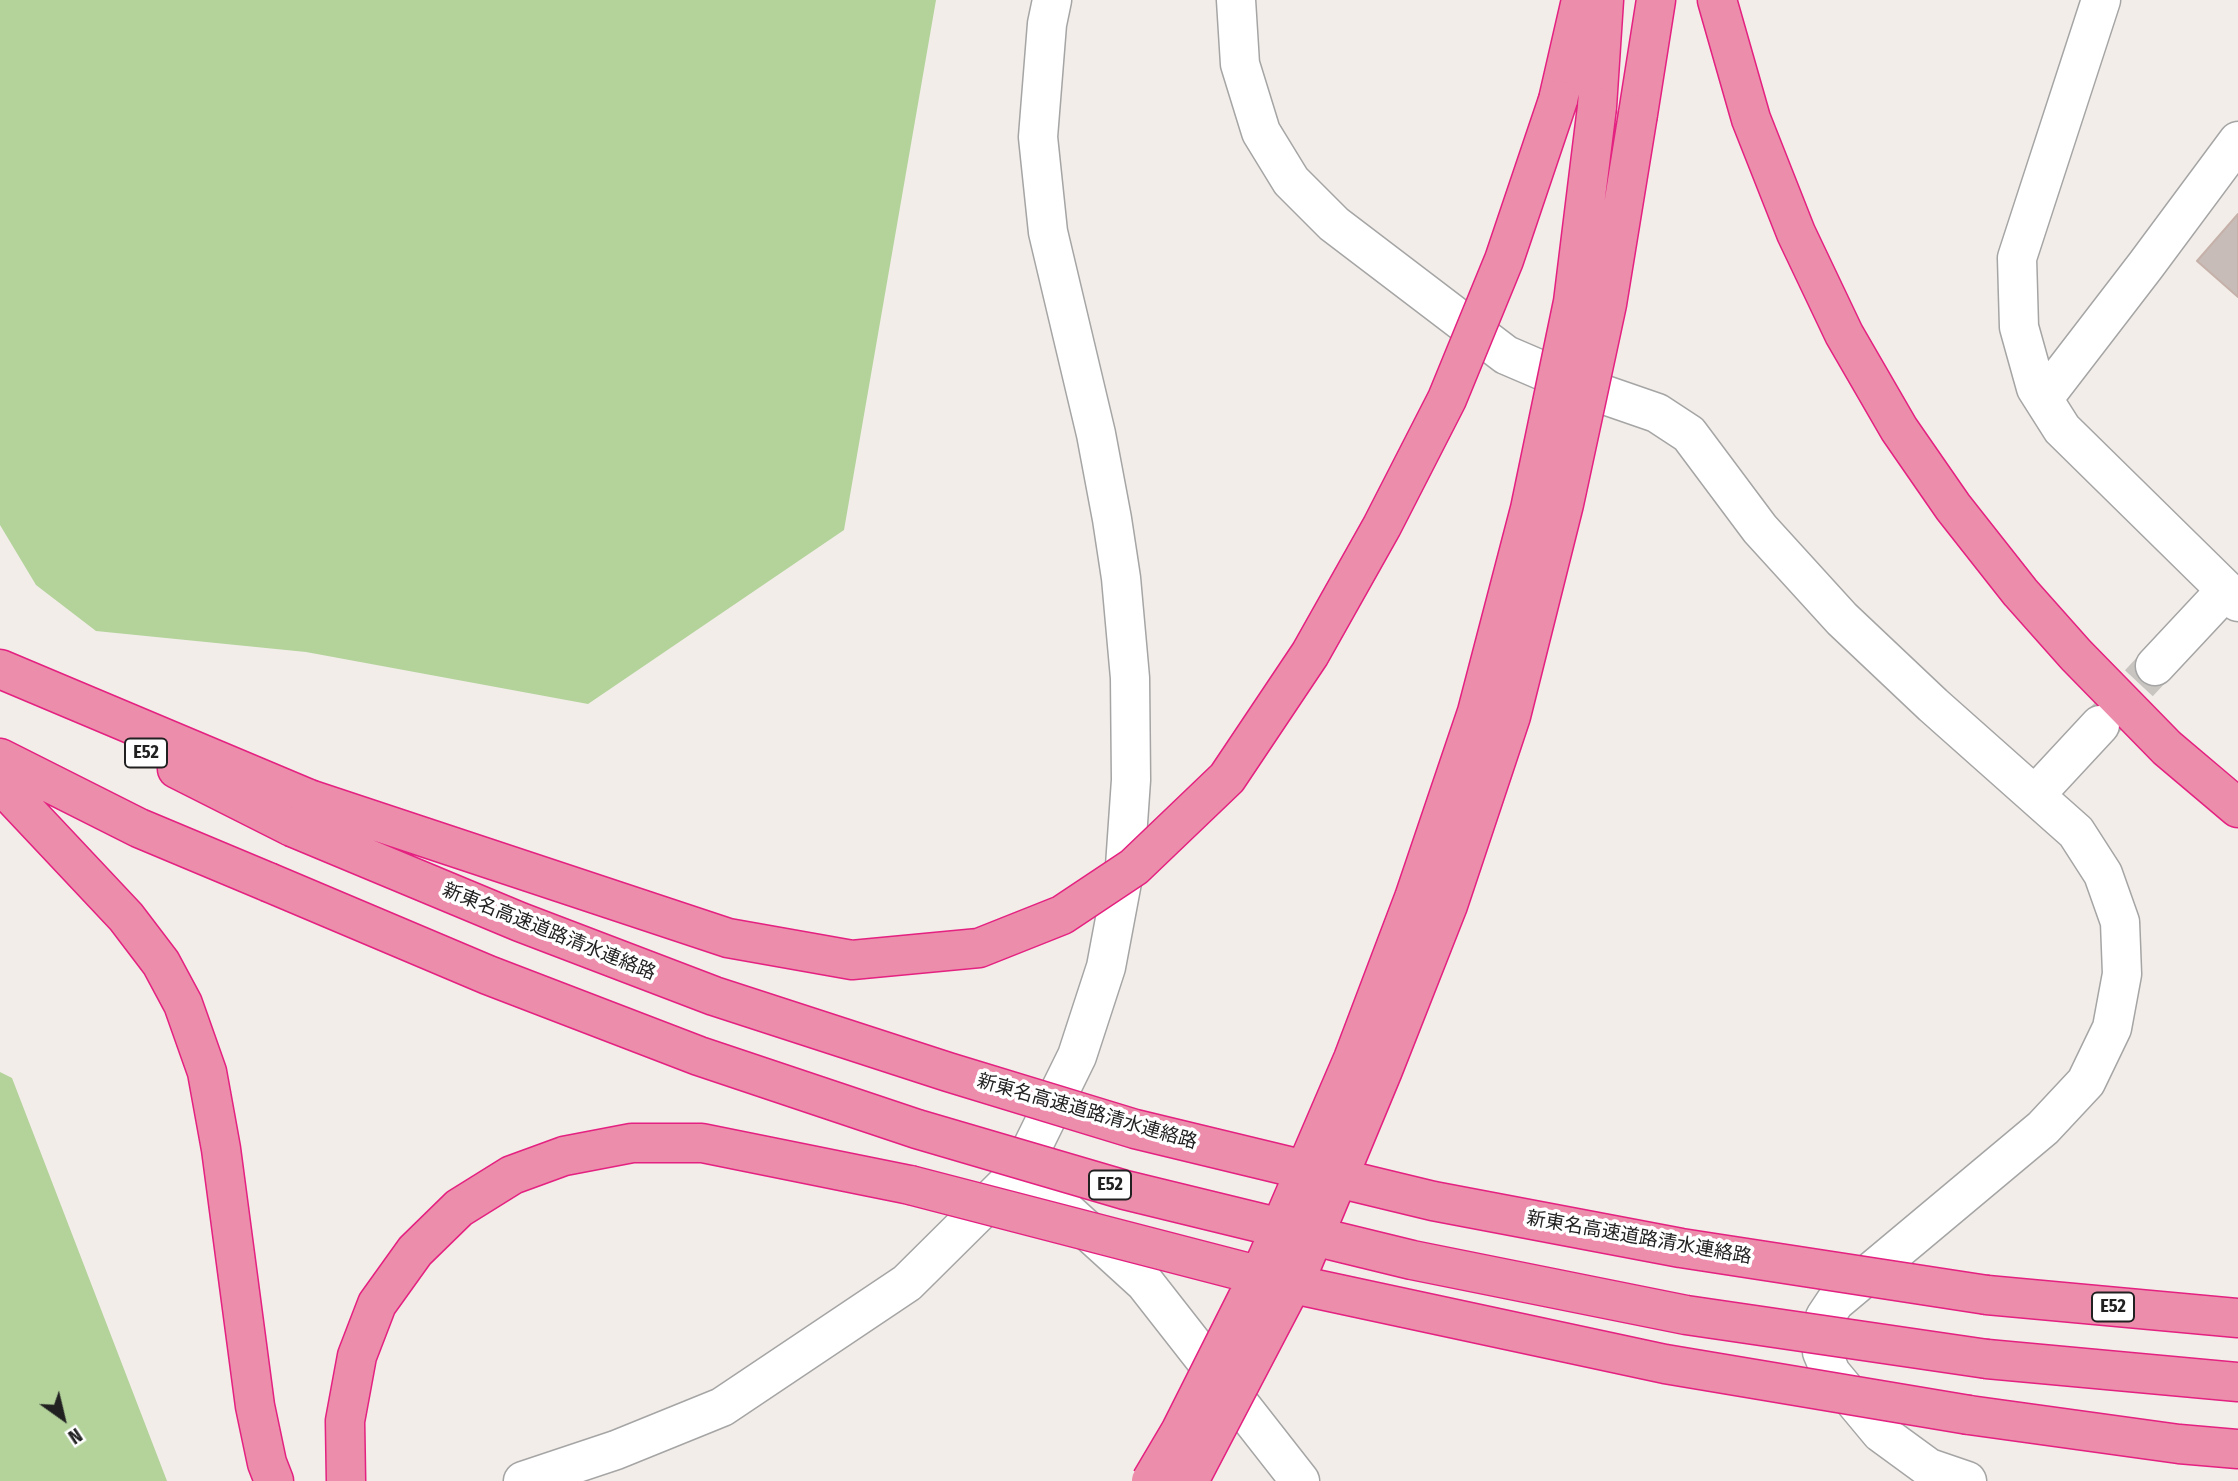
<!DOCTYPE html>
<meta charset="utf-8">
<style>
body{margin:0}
#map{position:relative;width:2238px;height:1481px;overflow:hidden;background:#f2ede8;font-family:"Fira Sans Condensed",sans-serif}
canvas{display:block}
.north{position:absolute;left:28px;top:1383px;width:70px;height:70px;-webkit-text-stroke:5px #fff;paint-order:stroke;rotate:146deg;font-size:19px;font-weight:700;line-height:28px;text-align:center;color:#212121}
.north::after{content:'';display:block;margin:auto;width:24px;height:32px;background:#212121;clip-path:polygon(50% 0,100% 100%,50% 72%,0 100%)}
</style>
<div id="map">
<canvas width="2238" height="1481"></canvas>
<div class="north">N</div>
</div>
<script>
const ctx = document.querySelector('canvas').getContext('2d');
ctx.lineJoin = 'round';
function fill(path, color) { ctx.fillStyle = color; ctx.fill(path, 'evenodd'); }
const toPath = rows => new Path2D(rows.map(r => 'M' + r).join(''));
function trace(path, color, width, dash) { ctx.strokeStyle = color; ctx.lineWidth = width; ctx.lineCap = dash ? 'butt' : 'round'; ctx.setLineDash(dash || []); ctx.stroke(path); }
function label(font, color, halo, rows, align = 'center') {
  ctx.font = font + ' "Fira Sans Condensed","Noto Sans JP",sans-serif'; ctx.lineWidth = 7; ctx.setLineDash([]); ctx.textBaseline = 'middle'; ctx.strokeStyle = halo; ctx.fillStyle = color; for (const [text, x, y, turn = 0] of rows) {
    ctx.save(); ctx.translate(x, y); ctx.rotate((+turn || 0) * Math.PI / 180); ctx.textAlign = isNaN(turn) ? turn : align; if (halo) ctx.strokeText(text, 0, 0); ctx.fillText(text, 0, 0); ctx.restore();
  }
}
fill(toPath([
 [0,0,936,0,844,530,588,704,306,652,96,631,36,585,0,525],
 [0,1072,12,1078,167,1481,0,1481]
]), '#b3d39b');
const building = toPath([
 [2238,214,2238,297,2197,261,2238,214]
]);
fill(building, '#c7bcb7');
trace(building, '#c5b1a9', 2);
trace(toPath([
 [2100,725,2155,666]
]), '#c8c4c0', 38, [38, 19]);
const minor = toPath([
 [1236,0,1240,64,1261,132,1291,181,1334,224,1506,355,1576,385,1657,413,1689,434,1760,529,1842,619,1933,705,2076,832,2103,874,2120,922,2122,974,2112,1028,2086,1082,2043,1128,1835,1302,1825,1317,1822,1352,1831,1373,1881,1433,1929,1468,1967,1481],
 [2101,0,2017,258,2019,327,2036,388,2062,429,2238,602],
 [2043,399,2146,265,2238,141],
 [2155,666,2226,590],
 [2035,795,2100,725],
 [1021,1170,1145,1283,1300,1481],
 [523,1481,616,1450,722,1407,907,1283,1021,1170,1077,1056,1106,967,1125,866,1131,780,1130,678,1121,578,1112,519,1096,434,1048,232,1038,137,1047,24,1052,0]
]);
const highway = toPath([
 [1717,0,1751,119,1796,233,1844,334,1899,429,1953,507,2020,592,2076,655,2167,748,2238,808],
 [1558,100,1581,0],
 [1597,107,1604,0],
 [1638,114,1656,0],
 [0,669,309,799],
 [0,758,139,828,268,882],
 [177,769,292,827],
 [0,783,126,917,161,963,183,1004,207,1072,221,1149,255,1406,267,1463,274,1481],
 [1987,1295,2238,1318],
 [1987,1359,2238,1382],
 [1969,1415,2179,1444,2238,1449],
 [346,1481,345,1421,357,1356,377,1304,415,1251,459,1208,512,1175,564,1156,632,1143,702,1143,910,1185]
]);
trace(minor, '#a5a5a5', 41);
trace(highway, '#e42180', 41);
trace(minor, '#fff', 38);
trace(highway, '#ec8dac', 38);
const highwayBridge = toPath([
 [309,799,728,938,852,960,979,948,1062,915,1134,867,1227,778,1310,654,1382,526,1447,399,1504,260,1558,100],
 [292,827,520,922,714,996,948,1072,1135,1129,1433,1201,1681,1248,1987,1295],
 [268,882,488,975,699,1056,917,1129,1125,1190,1412,1260,1686,1315,1987,1359],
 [910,1185,1288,1283,1665,1364,1969,1415],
 [1151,1481,1180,1432,1267,1259,1353,1059,1414,898,1477,712,1530,509,1573,302,1597,107],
 [1189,1481,1301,1267,1383,1070,1448,905,1511,716,1564,504,1607,304,1638,114]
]);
trace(highwayBridge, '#e42180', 41, []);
trace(highwayBridge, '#ec8dac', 38);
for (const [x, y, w] of [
 [146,753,42],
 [1110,1185,42],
 [2113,1307,42]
]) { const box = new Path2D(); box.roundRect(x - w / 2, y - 14.5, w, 29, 5); ctx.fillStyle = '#fff'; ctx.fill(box); trace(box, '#212121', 2); }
label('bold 18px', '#212121', null, [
 ["E52",146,753],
 ["E52",1110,1185],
 ["E52",2113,1307]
]);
label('19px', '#212121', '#fff', [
 ["新東名高速道路清水連絡路",549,932,22],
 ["新東名高速道路清水連絡路",1087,1112,16],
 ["新東名高速道路清水連絡路",1639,1238,10]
]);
</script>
